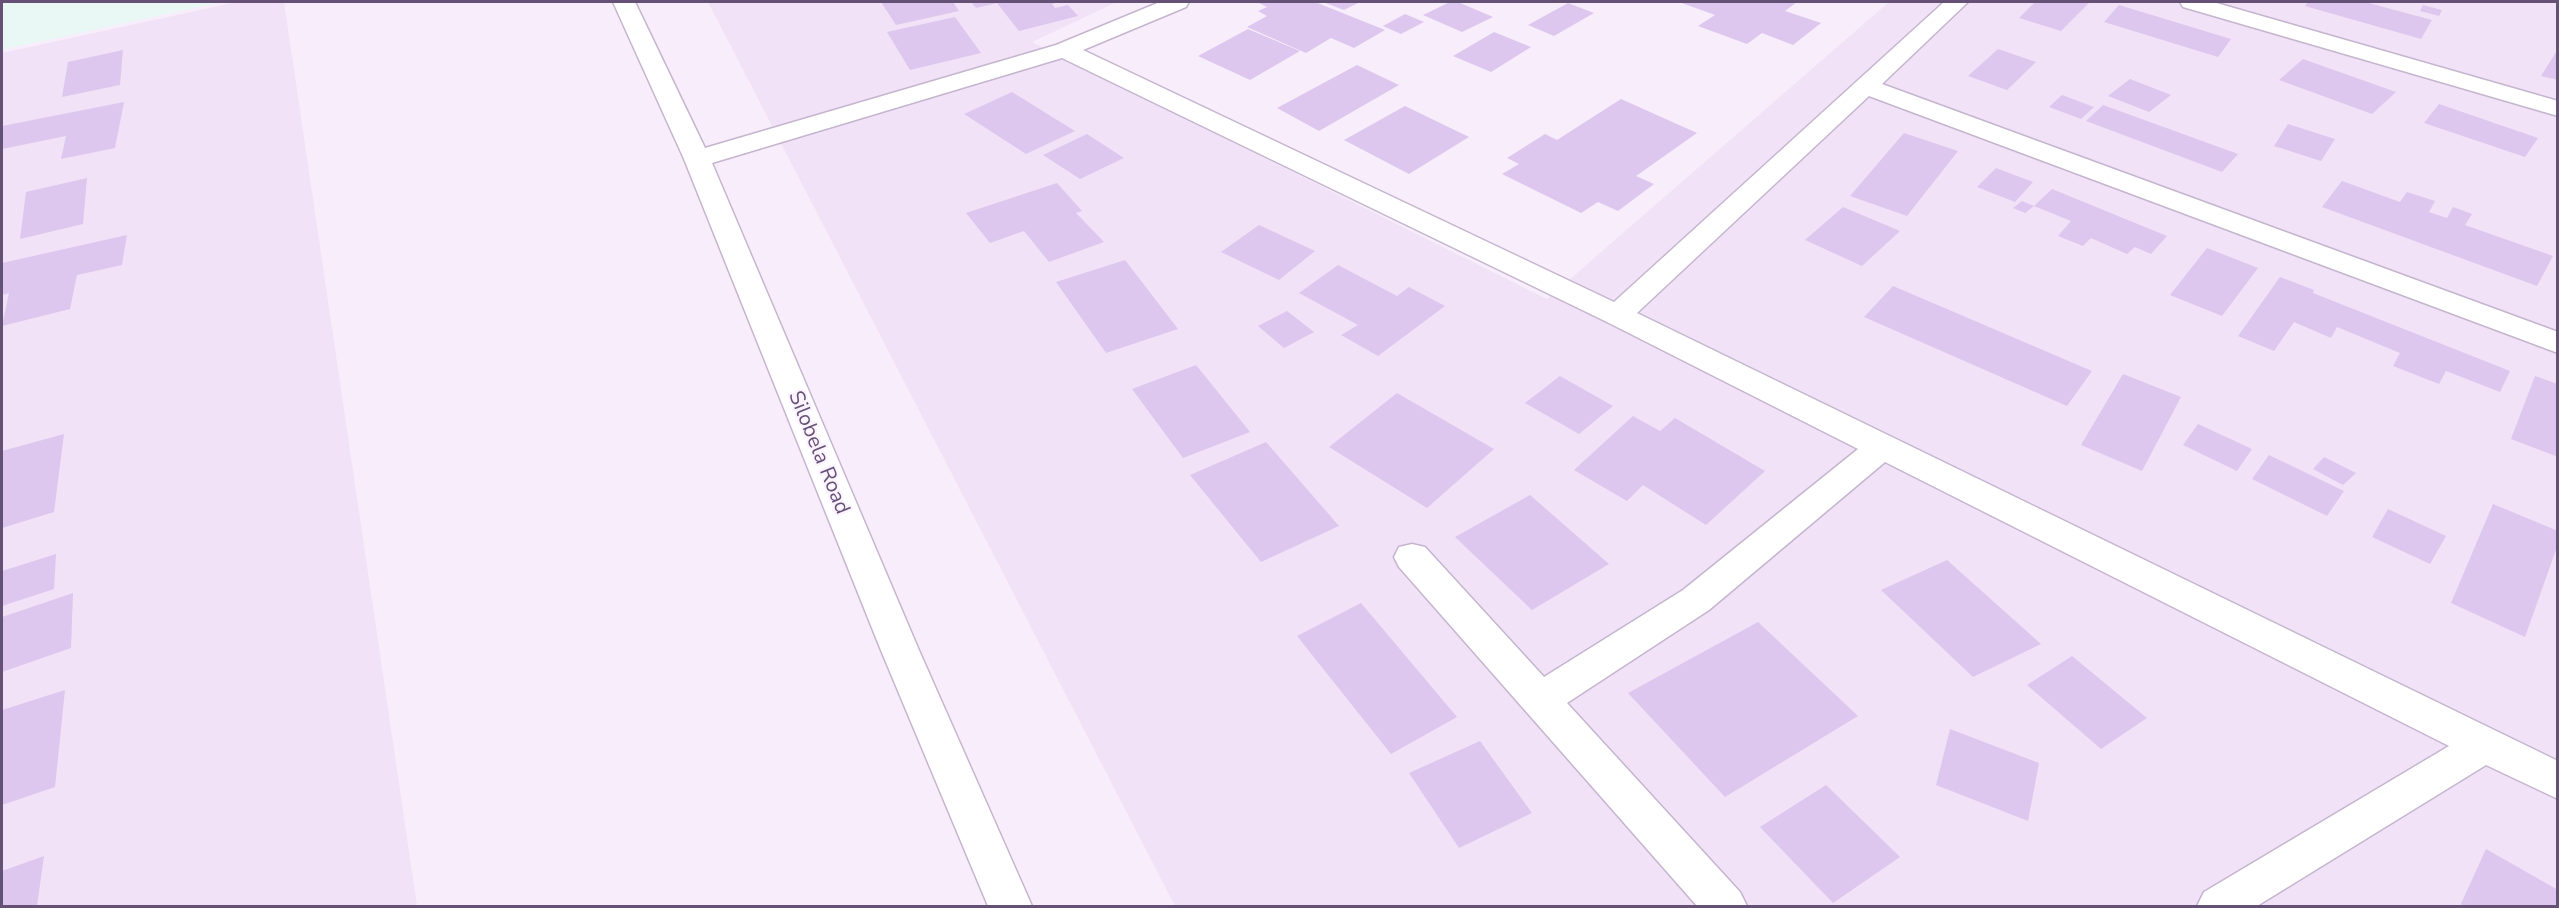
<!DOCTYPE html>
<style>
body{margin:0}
#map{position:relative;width:2559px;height:908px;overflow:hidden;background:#f8edfb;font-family:"Nunito Sans",sans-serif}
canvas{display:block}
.frame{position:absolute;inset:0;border:3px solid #645175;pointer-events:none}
</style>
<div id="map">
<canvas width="2559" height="908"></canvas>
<div class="frame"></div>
</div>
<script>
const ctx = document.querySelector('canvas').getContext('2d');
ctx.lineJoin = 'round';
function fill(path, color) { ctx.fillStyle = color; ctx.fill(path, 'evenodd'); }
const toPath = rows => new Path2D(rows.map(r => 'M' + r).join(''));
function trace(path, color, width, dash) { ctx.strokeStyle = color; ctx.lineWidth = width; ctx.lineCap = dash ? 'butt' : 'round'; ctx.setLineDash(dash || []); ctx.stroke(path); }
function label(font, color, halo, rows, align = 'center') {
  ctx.font = font + ' "Nunito Sans",sans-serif'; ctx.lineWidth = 4.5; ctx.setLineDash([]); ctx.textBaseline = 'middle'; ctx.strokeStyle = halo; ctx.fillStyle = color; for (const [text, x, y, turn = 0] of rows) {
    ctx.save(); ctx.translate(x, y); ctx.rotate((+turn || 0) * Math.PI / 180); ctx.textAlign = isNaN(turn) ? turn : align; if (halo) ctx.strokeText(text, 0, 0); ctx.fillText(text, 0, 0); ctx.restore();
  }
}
fill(toPath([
 [237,2,284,2,417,906,2,906,2,53],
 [708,2,1117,2,1032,42,1547,299,1889,2,2557,2,2557,906,1175,906]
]), '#f1e2f7');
fill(toPath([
 [2,2,222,2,2,50]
]), '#e9f8f5');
fill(toPath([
 [881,2,953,2,959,11,896,25],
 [971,2,1058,2,1052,4,1055,8,1068,5,1078,16,1019,31,997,3,976,8],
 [1261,2,1315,2,1385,30,1354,48,1331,38,1306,53,1247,27,1267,16,1258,11,1267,7,1259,3],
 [1323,2,1360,2,1344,10],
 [1450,2,1458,2,1493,17,1462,32,1423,15],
 [1679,2,1797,2,1785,11,1821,23,1793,45,1762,33,1747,44,1698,26,1715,15],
 [2035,2,2090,2,2061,31,2019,18],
 [2308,2,2365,2,2432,20,2421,39,2305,6],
 [1568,3,1594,13,1554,36,1528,25],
 [2119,5,2231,39,2218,57,2104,22],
 [2423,5,2442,10,2439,16,2420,11],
 [1405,14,1424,22,1401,34,1383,26],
 [955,17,981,53,910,70,887,32],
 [1248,29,1300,51,1250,80,1198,56],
 [1494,32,1531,47,1491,72,1453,56],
 [1998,49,2036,62,2007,90,1968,76],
 [2558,49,2558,80,2541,76],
 [123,50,120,85,62,97,68,62],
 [2303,59,2396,92,2372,114,2279,80],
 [1357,65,1399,85,1319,131,1277,108],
 [2130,79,2171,95,2149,112,2108,96],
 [1012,92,1075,131,1026,154,964,114],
 [2062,95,2094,107,2081,119,2049,107],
 [1621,99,1697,133,1636,176,1654,184,1618,211,1598,202,1581,213,1502,174,1519,164,1507,158,1545,134,1557,140],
 [124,102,115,148,61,159,66,136,2,149,2,126],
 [2439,104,2538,138,2525,157,2424,123],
 [2103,105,2238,154,2222,172,2086,121],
 [1405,106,1469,137,1409,174,1344,140],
 [2288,124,2335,139,2321,161,2274,146],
 [1904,133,1958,151,1907,216,1850,196],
 [1087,134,1124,158,1080,179,1043,155],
 [1996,168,2033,182,2015,202,1977,187],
 [87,178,83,224,20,239,26,192],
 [2342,181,2400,202,2407,192,2435,201,2429,212,2447,218,2453,207,2472,214,2465,225,2553,256,2537,286,2322,207],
 [1057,183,1082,211,1076,213,1104,242,1049,262,1024,231,990,243,966,213],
 [2052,189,2167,236,2151,254,2135,247,2127,254,2091,238,2083,246,2058,236,2071,221,2034,206],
 [2022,201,2034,206,2025,213,2013,208],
 [1843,207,1900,231,1862,266,1805,240],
 [1259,225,1315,251,1279,280,1221,252],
 [127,235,122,265,77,275,70,309,2,326,9,293,2,295,2,263],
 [2207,248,2258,268,2222,316,2170,295],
 [1125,260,1178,329,1106,353,1056,282],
 [1338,265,1397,296,1409,287,1445,306,1378,356,1341,335,1358,325,1299,293],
 [2280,277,2314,290,2313,293,2510,371,2500,392,2446,371,2439,384,2393,366,2400,353,2337,327,2331,338,2294,322,2274,351,2238,336],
 [1893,286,2092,371,2067,406,1864,317],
 [1287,311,1314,332,1284,348,1258,326],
 [1196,365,1250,432,1183,458,1132,389],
 [2123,374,2181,397,2142,471,2081,445],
 [1560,376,1613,406,1579,434,1525,403],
 [2535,376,2558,384,2558,457,2511,439],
 [1397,393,1494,449,1427,508,1329,447],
 [1633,416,1660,431,1675,418,1765,471,1706,525,1643,485,1627,501,1574,470],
 [2198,424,2252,449,2237,471,2183,445],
 [64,434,54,512,2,528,2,451],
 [1266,442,1339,526,1261,562,1190,475],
 [2269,455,2344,491,2327,516,2252,479],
 [2324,457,2356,473,2343,485,2313,469],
 [1530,495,1609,564,1532,610,1455,537],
 [2493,504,2558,531,2558,544,2525,637,2451,603],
 [2388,509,2446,536,2430,564,2372,537],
 [56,554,54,589,2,606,2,571],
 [1947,560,2041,644,1973,677,1881,590],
 [73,593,71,648,2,672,2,617],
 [1361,603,1457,717,1391,754,1297,636],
 [1758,622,1858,716,1725,797,1628,693],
 [2072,656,2147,718,2101,749,2027,685],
 [65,690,55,787,2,805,2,710],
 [1950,729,2039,763,2028,821,1936,785],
 [1480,741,1532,813,1459,848,1409,773],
 [1826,785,1900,857,1833,903,1760,827],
 [2486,849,2558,890,2558,906,2460,906],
 [44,856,37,906,2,906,2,871]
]), '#ddc7ee');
const minor = toPath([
 [613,2,635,2,705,148,1056,45,1160,2,1189,2,1186,7,1083,50,1614,302,1944,2,1968,2,1882,84,2558,332,2558,353,1869,96,1637,313,2558,761,2558,799,2486,765,2257,906,2197,906,2204,892,2449,746,1885,462,1709,610,1567,703,1740,892,1747,906,1697,906,1399,567,1394,557,1399,547,1412,544,1425,547,1544,677,1683,590,1858,449,1607,322,1062,58,712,163,918,648,1032,906,988,906,880,648,684,159,613,2],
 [2180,2,2213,2,2558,101,2558,116,2183,7,2180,2]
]);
trace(minor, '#c5b5cf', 3);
fill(minor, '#fff');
label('21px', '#645175', '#fbf3fe', [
 ["Silobela Road",818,453,68]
]);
</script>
